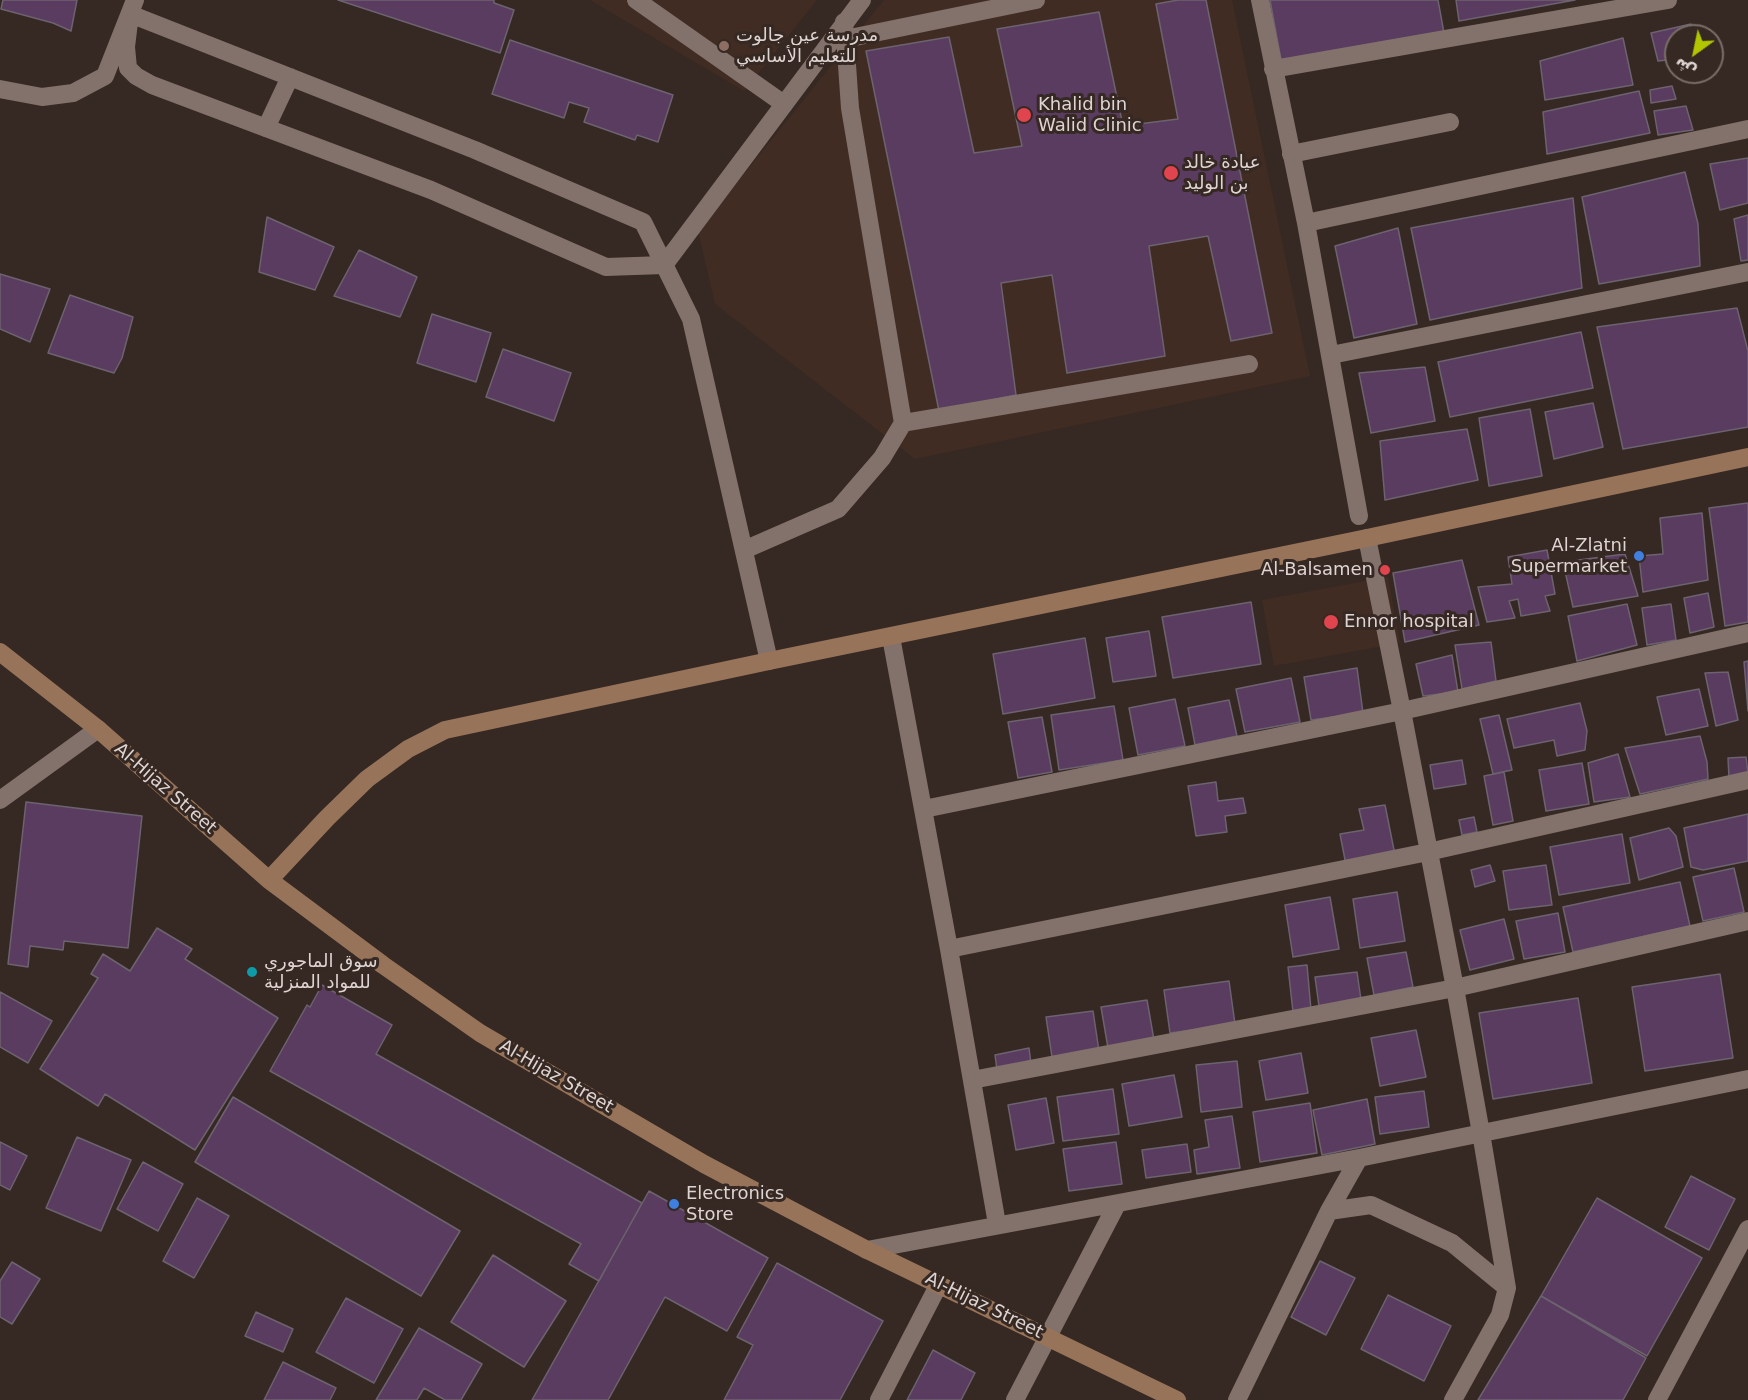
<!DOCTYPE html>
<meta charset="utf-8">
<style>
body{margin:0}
#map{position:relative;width:1748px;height:1400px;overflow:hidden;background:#362822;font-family:"DejaVu Sans","Noto Sans Arabic",sans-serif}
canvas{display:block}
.north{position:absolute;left:1664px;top:24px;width:60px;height:60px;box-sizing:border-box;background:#362822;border:2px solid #796d68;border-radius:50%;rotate:213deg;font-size:16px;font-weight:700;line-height:24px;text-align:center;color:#ded4d1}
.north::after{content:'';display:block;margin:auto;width:21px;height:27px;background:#b1c500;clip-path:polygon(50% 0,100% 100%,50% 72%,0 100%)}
</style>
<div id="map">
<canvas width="1748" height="1400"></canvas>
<div class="north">ش</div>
</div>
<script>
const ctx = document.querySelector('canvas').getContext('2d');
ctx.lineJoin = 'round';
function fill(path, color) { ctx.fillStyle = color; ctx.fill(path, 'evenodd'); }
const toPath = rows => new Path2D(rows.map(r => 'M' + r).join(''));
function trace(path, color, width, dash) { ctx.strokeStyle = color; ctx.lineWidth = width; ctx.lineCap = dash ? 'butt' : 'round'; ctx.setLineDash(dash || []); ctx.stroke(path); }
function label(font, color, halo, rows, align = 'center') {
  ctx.font = font + ' "DejaVu Sans","Noto Sans Arabic",sans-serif'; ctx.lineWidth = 6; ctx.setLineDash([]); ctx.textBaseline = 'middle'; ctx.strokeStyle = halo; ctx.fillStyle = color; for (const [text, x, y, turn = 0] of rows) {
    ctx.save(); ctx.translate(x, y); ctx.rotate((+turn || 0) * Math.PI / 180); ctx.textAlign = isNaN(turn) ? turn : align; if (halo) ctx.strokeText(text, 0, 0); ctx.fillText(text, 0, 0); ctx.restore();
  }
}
fill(toPath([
 [590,0,817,0,744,91],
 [884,0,1232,0,1310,376,915,459,715,304,698,231],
 [1388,577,1400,643,1274,666,1262,600]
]), '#412c23');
const building = toPath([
 [3,0,77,0,71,31,53,23,1,9,3,0],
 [338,0,494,0,494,3,514,10,500,53,338,0],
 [1178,0,1206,0,1272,333,1231,341,1208,236,1149,246,1165,356,1067,373,1052,275,1001,283,1016,395,939,411,866,51,949,37,974,153,1022,146,997,29,1099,12,1123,126,1178,119,1156,4,1178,0],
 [1270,0,1438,0,1444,33,1281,60,1270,0],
 [1456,0,1575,0,1459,21,1456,0],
 [1691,24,1694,36,1676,36,1676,59,1658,61,1651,33,1691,24],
 [1623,38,1633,85,1545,100,1540,61,1623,38],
 [510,40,673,95,658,142,637,135,635,140,584,122,589,108,569,102,564,118,492,94,510,40],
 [1672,86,1676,99,1651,103,1650,90,1672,86],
 [1639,91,1650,133,1547,154,1543,112,1639,91],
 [1686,106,1693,130,1658,135,1654,111,1686,106],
 [1748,158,1748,203,1720,210,1710,164,1748,158],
 [1685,172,1698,224,1700,266,1599,284,1582,197,1685,172],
 [1573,198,1582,288,1430,320,1411,228,1573,198],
 [1748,215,1748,260,1741,261,1734,219,1748,215],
 [267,217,334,247,315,290,259,272,267,217],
 [1398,228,1417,324,1354,338,1335,246,1398,228],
 [359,250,417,277,400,317,334,296,359,250],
 [0,274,50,289,30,342,0,329,0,274],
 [70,295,133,317,122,358,114,373,48,353,70,295],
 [1737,308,1748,351,1748,427,1623,449,1597,327,1737,308],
 [432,314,491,333,476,382,417,363,432,314],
 [1581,332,1593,388,1450,417,1438,362,1581,332],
 [503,349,571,373,554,421,486,397,503,349],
 [1425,367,1435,421,1371,433,1359,373,1425,367],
 [1593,403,1603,447,1554,459,1545,412,1593,403],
 [1530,409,1542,476,1489,486,1479,418,1530,409],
 [1467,429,1478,480,1385,500,1380,441,1467,429],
 [1748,503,1748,622,1725,626,1709,508,1748,503],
 [1702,513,1708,580,1643,592,1639,556,1663,554,1660,518,1702,513],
 [1547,550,1555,594,1545,596,1550,611,1521,616,1518,599,1509,601,1515,618,1487,622,1478,587,1512,584,1508,557,1547,550],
 [1625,554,1638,596,1573,607,1563,562,1625,554],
 [1462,560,1479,625,1405,642,1393,573,1462,560],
 [1708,593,1714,627,1690,633,1684,598,1708,593],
 [1251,602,1261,664,1173,678,1162,617,1251,602],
 [1627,604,1637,645,1577,661,1568,616,1627,604],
 [1671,604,1676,640,1647,645,1642,608,1671,604],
 [1149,631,1156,676,1113,682,1106,638,1149,631],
 [1085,638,1095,698,1003,714,993,654,1085,638],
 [1491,642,1496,681,1462,689,1455,645,1491,642],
 [1452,655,1458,692,1423,696,1416,664,1452,655],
 [1748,661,1748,711,1744,662,1748,661],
 [1357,668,1363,713,1311,720,1304,677,1357,668],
 [1728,672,1738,720,1716,726,1705,673,1728,672],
 [1291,678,1300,722,1245,732,1236,689,1291,678],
 [1699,689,1708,726,1666,735,1657,697,1699,689],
 [1175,699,1185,746,1138,755,1129,708,1175,699],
 [1229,700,1237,736,1195,745,1188,708,1229,700],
 [1580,703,1587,731,1585,750,1557,756,1554,740,1514,748,1507,719,1580,703],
 [1114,706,1123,760,1059,770,1051,715,1114,706],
 [1499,715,1512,770,1493,774,1480,719,1499,715],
 [1042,717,1052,772,1018,778,1008,722,1042,717],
 [1700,736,1707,762,1708,779,1640,794,1625,748,1700,736],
 [1618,754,1630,797,1594,802,1588,763,1618,754],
 [1746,757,1748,773,1729,778,1728,758,1746,757],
 [1462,760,1466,784,1434,789,1430,765,1462,760],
 [1582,763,1589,804,1546,811,1539,770,1582,763],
 [1504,772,1513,821,1493,825,1484,776,1504,772],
 [1216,782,1218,801,1243,798,1246,813,1225,816,1227,832,1196,836,1188,786,1216,782],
 [26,802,142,816,128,948,64,941,63,950,30,946,28,967,8,964,26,802],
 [1385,805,1395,855,1346,865,1340,834,1364,830,1359,809,1385,805],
 [1748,814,1748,861,1703,870,1691,867,1684,828,1748,814],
 [1474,817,1477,832,1462,835,1459,820,1474,817],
 [1669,828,1676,836,1683,867,1639,880,1630,838,1669,828],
 [1622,834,1630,883,1559,895,1550,847,1622,834],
 [1490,865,1495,881,1475,887,1471,870,1490,865],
 [1546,865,1552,905,1509,910,1503,871,1546,865],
 [1734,868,1744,912,1703,921,1693,877,1734,868],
 [1680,882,1690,926,1573,952,1563,907,1680,882],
 [1397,892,1405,941,1360,948,1353,899,1397,892],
 [1330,897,1339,949,1293,957,1285,905,1330,897],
 [1558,913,1565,952,1524,959,1516,921,1558,913],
 [1504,919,1514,959,1470,970,1460,930,1504,919],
 [157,928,192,949,185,959,278,1018,195,1150,105,1094,98,1106,40,1069,98,978,91,974,103,954,130,971,157,928],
 [1406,952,1413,987,1374,995,1367,958,1406,952],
 [1307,965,1311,1010,1293,1012,1288,967,1307,965],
 [1357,972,1361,1000,1319,1006,1315,977,1357,972],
 [1720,974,1733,1058,1645,1071,1632,987,1720,974],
 [1229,981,1235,1024,1170,1033,1164,990,1229,981],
 [322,985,392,1025,376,1054,642,1203,599,1281,569,1264,581,1244,270,1071,307,1005,310,1007,322,985],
 [0,992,52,1021,28,1063,0,1047,0,992],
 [1578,998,1592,1083,1493,1099,1479,1013,1578,998],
 [1147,1000,1154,1040,1108,1048,1101,1007,1147,1000],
 [1093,1011,1099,1051,1052,1057,1046,1017,1093,1011],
 [1416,1030,1426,1077,1380,1086,1371,1038,1416,1030],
 [1029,1048,1031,1064,997,1070,995,1055,1029,1048],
 [1301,1053,1308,1093,1266,1100,1259,1061,1301,1053],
 [1237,1061,1242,1107,1201,1112,1196,1065,1237,1061],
 [1174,1075,1182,1117,1129,1126,1122,1084,1174,1075],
 [1113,1089,1119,1134,1063,1141,1057,1097,1113,1089],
 [1424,1091,1429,1127,1380,1134,1375,1097,1424,1091],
 [233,1097,460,1231,421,1296,195,1162,233,1097],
 [1046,1098,1054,1143,1016,1150,1008,1105,1046,1098],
 [1367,1099,1375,1144,1322,1155,1313,1110,1367,1099],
 [1310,1103,1317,1153,1260,1162,1253,1112,1310,1103],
 [1232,1116,1240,1168,1197,1174,1194,1150,1209,1147,1205,1120,1232,1116],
 [77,1137,131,1160,101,1231,46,1208,77,1137],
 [0,1142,27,1156,10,1190,0,1185,0,1142],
 [1116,1142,1122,1184,1069,1191,1063,1149,1116,1142],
 [1187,1144,1191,1172,1146,1178,1142,1150,1187,1144],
 [143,1162,183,1184,158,1231,117,1209,143,1162],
 [1691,1176,1735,1199,1709,1250,1665,1227,1691,1176],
 [649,1191,768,1258,727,1331,665,1297,608,1400,532,1400,649,1191],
 [197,1198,229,1216,194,1278,163,1261,197,1198],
 [1597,1198,1702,1258,1647,1356,1541,1296,1597,1198],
 [493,1255,566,1301,524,1367,451,1322,493,1255],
 [1320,1261,1355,1278,1326,1335,1291,1317,1320,1261],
 [12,1262,40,1279,12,1324,0,1317,0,1281,12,1262],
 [777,1263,883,1321,840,1400,724,1400,753,1345,737,1337,777,1263],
 [1388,1295,1451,1326,1424,1381,1361,1349,1388,1295],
 [1541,1296,1646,1358,1623,1400,1478,1400,1541,1296],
 [346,1298,403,1329,374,1383,316,1352,346,1298],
 [256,1312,293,1329,283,1352,245,1336,256,1312],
 [419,1328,482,1364,461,1400,445,1400,424,1388,417,1400,376,1400,419,1328],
 [933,1350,975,1373,961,1400,907,1400,933,1350],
 [283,1362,336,1388,330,1400,264,1400,283,1362]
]);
fill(building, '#593c5f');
trace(building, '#6d626f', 1.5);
trace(toPath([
 [636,0,784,104],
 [845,39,1036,0],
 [1291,154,1450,122],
 [903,423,1249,364],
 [744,550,838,509,882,458,903,423,850,108,844,22],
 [879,1400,939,1284]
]), '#83726b', 18);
trace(toPath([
 [1260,0,1306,223,1359,516],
 [130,14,475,150,643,222,691,319,769,661],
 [130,14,126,47,128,68,136,76,152,85,431,190,606,267,664,265],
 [1273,69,1668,0],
 [0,89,42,97,73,93,105,76,135,0],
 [266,128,290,77],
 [1306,223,1748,129],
 [664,265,862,0],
 [1331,355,1748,272],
 [1367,538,1402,711,1455,988,1481,1133,1507,1288,1500,1315,1453,1400],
 [891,637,949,949,997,1224],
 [0,800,98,729],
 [924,809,1402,711,1748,633],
 [949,949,1428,852,1748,780],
 [972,1080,1455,988,1748,921],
 [1329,1211,1371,1205,1452,1243,1507,1288],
 [867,1250,1359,1158,1748,1079],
 [1015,1400,1117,1204],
 [1237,1400,1329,1211,1359,1158],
 [1657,1400,1748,1229]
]), '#83726b', 18);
trace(toPath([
 [0,652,98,729,269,880,383,965,480,1033,704,1164,867,1250,1177,1400],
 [269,880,327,818,367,779,408,749,445,730,769,661,1367,538,1748,457]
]), '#977459', 18);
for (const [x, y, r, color] of [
 [724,46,6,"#8d6e63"],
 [1024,115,8,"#e0444e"],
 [1171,173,8,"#e0444e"],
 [1639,556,6,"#3f7fe0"],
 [1385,570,6,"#e0444e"],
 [1331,622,8,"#e0444e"],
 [252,972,6,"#0f9aa8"],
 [674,1204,6,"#3f7fe0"]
]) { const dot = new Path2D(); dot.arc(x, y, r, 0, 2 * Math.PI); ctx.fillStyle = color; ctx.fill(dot); trace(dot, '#362822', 2); }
label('18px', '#ded4d1', '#362822', [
 ["مدرسة عين جالوت",736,36],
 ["للتعليم الأساسي",736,57],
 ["Khalid bin",1038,105],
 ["Walid Clinic",1038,126],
 ["عيادة خالد",1184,163],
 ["بن الوليد",1184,184],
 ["Al-Zlatni",1627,546,"right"],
 ["Supermarket",1627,567,"right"],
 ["Al-Balsamen",1373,570,"right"],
 ["Ennor hospital",1344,622],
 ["سوق الماجوري",264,962],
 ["للمواد المنزلية",264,983],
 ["Electronics",686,1194],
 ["Store",686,1215]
], 'left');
label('18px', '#ded4d1', '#362822', [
 ["Al-Hijaz Street",165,789,41],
 ["Al-Hijaz Street",556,1077,30],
 ["Al-Hijaz Street",984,1306,26]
]);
</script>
